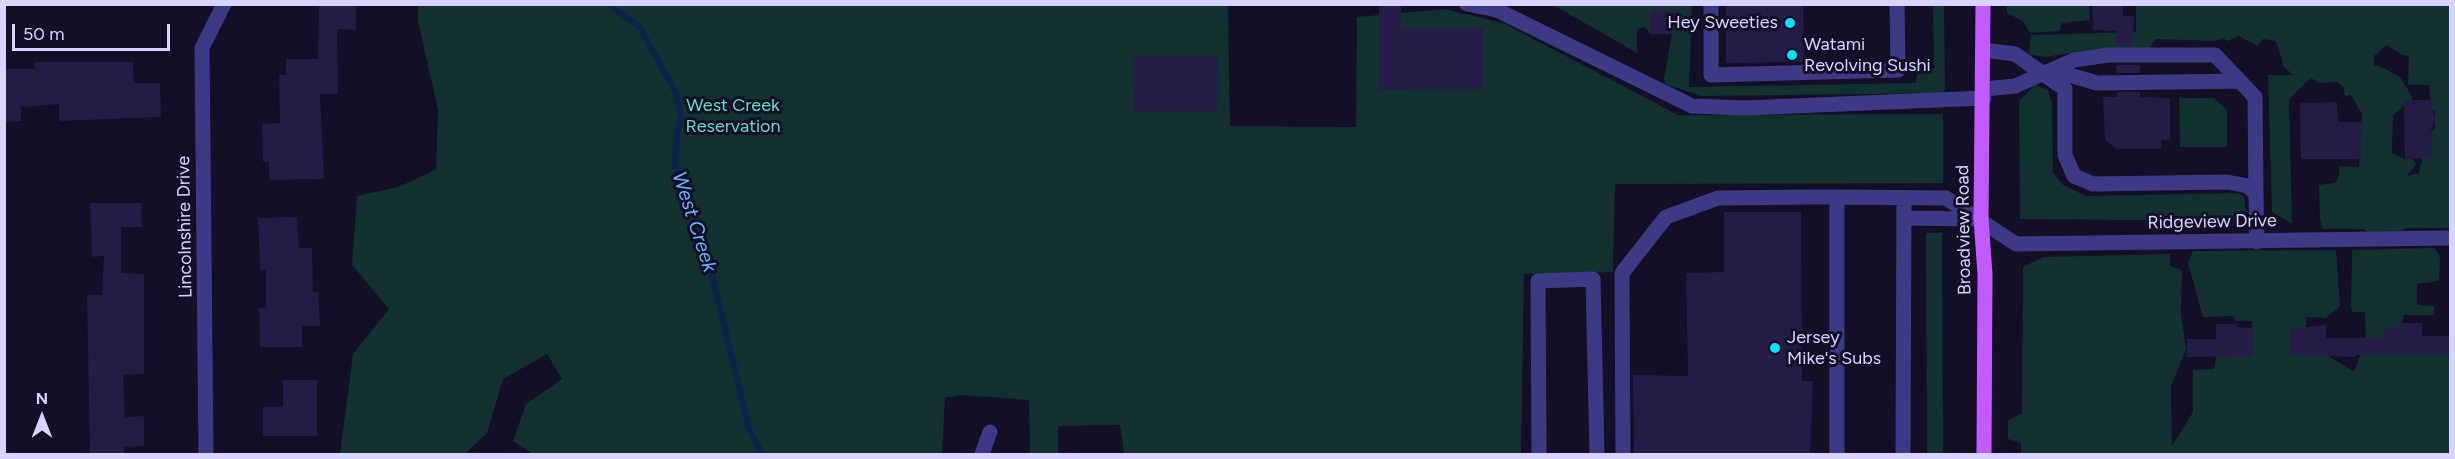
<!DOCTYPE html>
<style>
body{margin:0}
#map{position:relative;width:2455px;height:459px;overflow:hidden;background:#130f26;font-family:Figtree,sans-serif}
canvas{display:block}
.frame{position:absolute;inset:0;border:6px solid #d9d4ff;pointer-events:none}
.north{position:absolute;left:12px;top:387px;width:60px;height:60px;-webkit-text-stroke:4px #130f26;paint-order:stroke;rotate:0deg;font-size:16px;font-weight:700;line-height:24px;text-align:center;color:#d9d4ff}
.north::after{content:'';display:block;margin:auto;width:21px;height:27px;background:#d9d4ff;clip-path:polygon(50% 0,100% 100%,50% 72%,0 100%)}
.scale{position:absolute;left:12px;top:24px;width:158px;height:27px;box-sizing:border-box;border:3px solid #d9d4ff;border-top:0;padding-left:8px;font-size:18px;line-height:21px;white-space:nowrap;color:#d9d4ff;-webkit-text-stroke:4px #130f26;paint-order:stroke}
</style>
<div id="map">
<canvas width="2455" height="459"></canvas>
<div class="frame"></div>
<div class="north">N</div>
<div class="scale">50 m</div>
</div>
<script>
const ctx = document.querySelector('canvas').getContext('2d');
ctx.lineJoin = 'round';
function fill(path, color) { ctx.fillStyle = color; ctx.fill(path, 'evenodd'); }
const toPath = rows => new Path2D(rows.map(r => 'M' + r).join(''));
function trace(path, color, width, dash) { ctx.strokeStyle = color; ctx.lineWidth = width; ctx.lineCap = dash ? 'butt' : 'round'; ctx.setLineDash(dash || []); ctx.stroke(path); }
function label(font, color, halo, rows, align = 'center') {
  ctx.font = font + ' Figtree,sans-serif'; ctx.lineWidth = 6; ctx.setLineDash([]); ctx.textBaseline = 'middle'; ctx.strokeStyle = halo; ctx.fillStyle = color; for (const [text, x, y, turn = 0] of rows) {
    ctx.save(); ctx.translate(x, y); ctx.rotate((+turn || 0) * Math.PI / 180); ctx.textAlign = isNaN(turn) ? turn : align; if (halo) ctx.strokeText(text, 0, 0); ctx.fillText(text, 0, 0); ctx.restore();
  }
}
fill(toPath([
 [418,5,1228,5,1230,126,1356,127,1357,17,1445,9,1503,23,1678,115,1943,114,1943,183,1615,184,1613,272,1524,274,1521,454,1124,454,1120,425,1058,426,1058,454,1030,454,1029,400,961,395,945,398,942,454,533,454,513,441,526,404,562,379,547,354,503,379,487,433,465,454,340,454,353,354,389,309,352,265,357,196,398,187,436,170,438,110,418,21],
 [1553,5,1692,5,1689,87,1916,83,1918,69,1934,68,1933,5,1944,5,1945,90,1941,93,1702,96,1665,84,1664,78,1672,34,1650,34,1645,27,1637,29,1637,53],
 [2007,5,2089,5,2090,20,2062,23,2059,31,2030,33,2023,21,2007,13],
 [2136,5,2450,5,2450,228,2406,228,2390,237,2370,234,2364,229,2323,229,2320,220,2319,185,2335,183,2339,176,2339,166,2359,167,2362,114,2351,95,2345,96,2343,86,2336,82,2319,83,2311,78,2289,99,2292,224,2272,212,2268,75,2293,75,2284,67,2276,41,2263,39,2257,46,2239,36,2228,41,2222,38,2215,41,2156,39,2149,48,2095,49,2045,57,2029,54,2031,35,2136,32],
 [2387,45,2402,55,2409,56,2408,85,2429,85,2431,110,2435,110,2435,128,2427,138,2419,173,2407,176,2416,165,2413,159,2405,159,2392,153,2393,115,2413,98,2400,77,2378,65,2374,67,2374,56],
 [2035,85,2048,90,2052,104,2053,172,2063,185,2086,196,2238,193,2244,197,2246,212,2238,221,2020,219,2019,101],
 [2179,98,2214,98,2227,110,2227,147,2180,147],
 [1926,233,1942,233,1943,454,1927,454],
 [2434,248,2440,256,2439,281,2417,284,2417,305,2434,306,2434,315,2404,315,2401,327,2385,327,2386,344,2450,348,2450,454,2021,454,2021,443,2008,439,2008,420,2022,413,2023,267,2043,257,2170,254,2170,266,2182,270,2181,313,2186,349,2171,387,2172,446,2193,412,2193,370,2214,369,2216,356,2253,356,2252,321,2236,321,2234,316,2203,317,2188,263,2193,251,2336,250,2340,306,2326,318,2306,317,2306,328,2290,329,2290,355,2327,355,2354,372,2366,340,2365,312,2353,312,2351,308,2352,250]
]), '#12302f');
trace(toPath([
 [612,4,615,10,639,26,675,91,681,116,677,134,675,165,688,197,714,283,749,429,762,454]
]), '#0c2248', 6);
fill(toPath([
 [319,4,356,4,356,30,337,29,338,94,320,94,324,179,269,180,269,162,263,162,262,124,280,123,279,75,286,75,286,59,318,59],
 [1379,4,1401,4,1401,29,1483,28,1483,89,1379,90],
 [1726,4,1803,4,1804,62,1726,63],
 [2092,4,2123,4,2123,16,2134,16,2133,45,2116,45,2116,31,2093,30],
 [1650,11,1671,11,1672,34,1650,34],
 [1218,56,1217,111,1134,111,1132,57],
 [35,62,133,62,134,83,160,83,161,117,59,121,59,104,21,107,21,121,4,122,4,69,35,69],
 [2116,65,2140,65,2140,73,2117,73],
 [2117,92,2140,92,2140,97,2170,98,2170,140,2161,140,2161,149,2117,149,2105,140,2103,97,2117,97],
 [2404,100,2431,100,2435,120,2431,131,2432,158,2405,159],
 [2337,102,2338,122,2361,122,2361,159,2301,159,2300,103],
 [90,203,141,203,142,227,121,227,121,273,144,274,144,374,123,375,125,417,144,416,144,446,124,447,124,454,90,454,87,295,102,295,104,256,92,257],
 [1724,212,1801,212,1802,381,1813,381,1810,454,1634,454,1633,375,1688,376,1686,273,1724,272],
 [297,217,299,248,312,248,313,292,318,292,320,326,302,326,302,347,260,347,259,308,266,308,266,270,260,270,258,218],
 [2401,323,2422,323,2422,336,2451,336,2451,354,2355,355,2355,357,2290,355,2290,329,2326,325,2326,338,2385,338,2385,327,2401,327],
 [2216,324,2237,324,2237,327,2253,328,2253,356,2187,357,2187,339,2216,339],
 [283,380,317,380,317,436,263,436,263,407,283,407]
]), '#241b47');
trace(toPath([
 [1467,4,1497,10,1692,106,1745,108,1984,98],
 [1711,4,1711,75,1898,70,1897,4],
 [1983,50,2015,54,2065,89,2065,155,2074,176,2093,184,2227,182,2248,186,2256,194,2257,242],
 [2052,70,2097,83,2240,81],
 [1984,89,2015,86,2074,60,2108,55,2215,55,2255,97,2256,194],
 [1837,197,1946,198,2016,244,2450,238],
 [1904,218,1978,219],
 [206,454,202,48,224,4],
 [982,454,990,432],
 [1539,454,1538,281,1593,279,1597,454],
 [1623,454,1622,273,1666,217,1718,198,1811,197,1837,197,1837,454],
 [1903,454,1904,198]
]), '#3d3a85', 15);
trace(toPath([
 [1983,4,1981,219,1985,274,1984,454]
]), '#c25bff', 15);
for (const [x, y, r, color] of [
 [1790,23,6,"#00e5ff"],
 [1792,55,6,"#00e5ff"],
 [1775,348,6,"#00e5ff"]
]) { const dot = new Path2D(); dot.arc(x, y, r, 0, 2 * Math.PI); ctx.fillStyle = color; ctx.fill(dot); trace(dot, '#130f26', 2); }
label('18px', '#d9d4ff', '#130f26', [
 ["Hey Sweeties",1778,23,"right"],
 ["Watami",1804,45],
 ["Revolving Sushi",1804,66],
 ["Jersey",1787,338],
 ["Mike's Subs",1787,359]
], 'left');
label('18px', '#5fe0c0', '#130f26', [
 ["West Creek",733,106],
 ["Reservation",733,127]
]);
label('18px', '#d9d4ff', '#130f26', [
 ["Ridgeview Drive",2212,222,-1],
 ["Lincolnshire Drive",185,227,-91],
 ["Broadview Road",1964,230,-91]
]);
label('italic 20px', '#62b6ff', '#130f26', [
 ["West Creek",694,222,72]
]);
</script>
